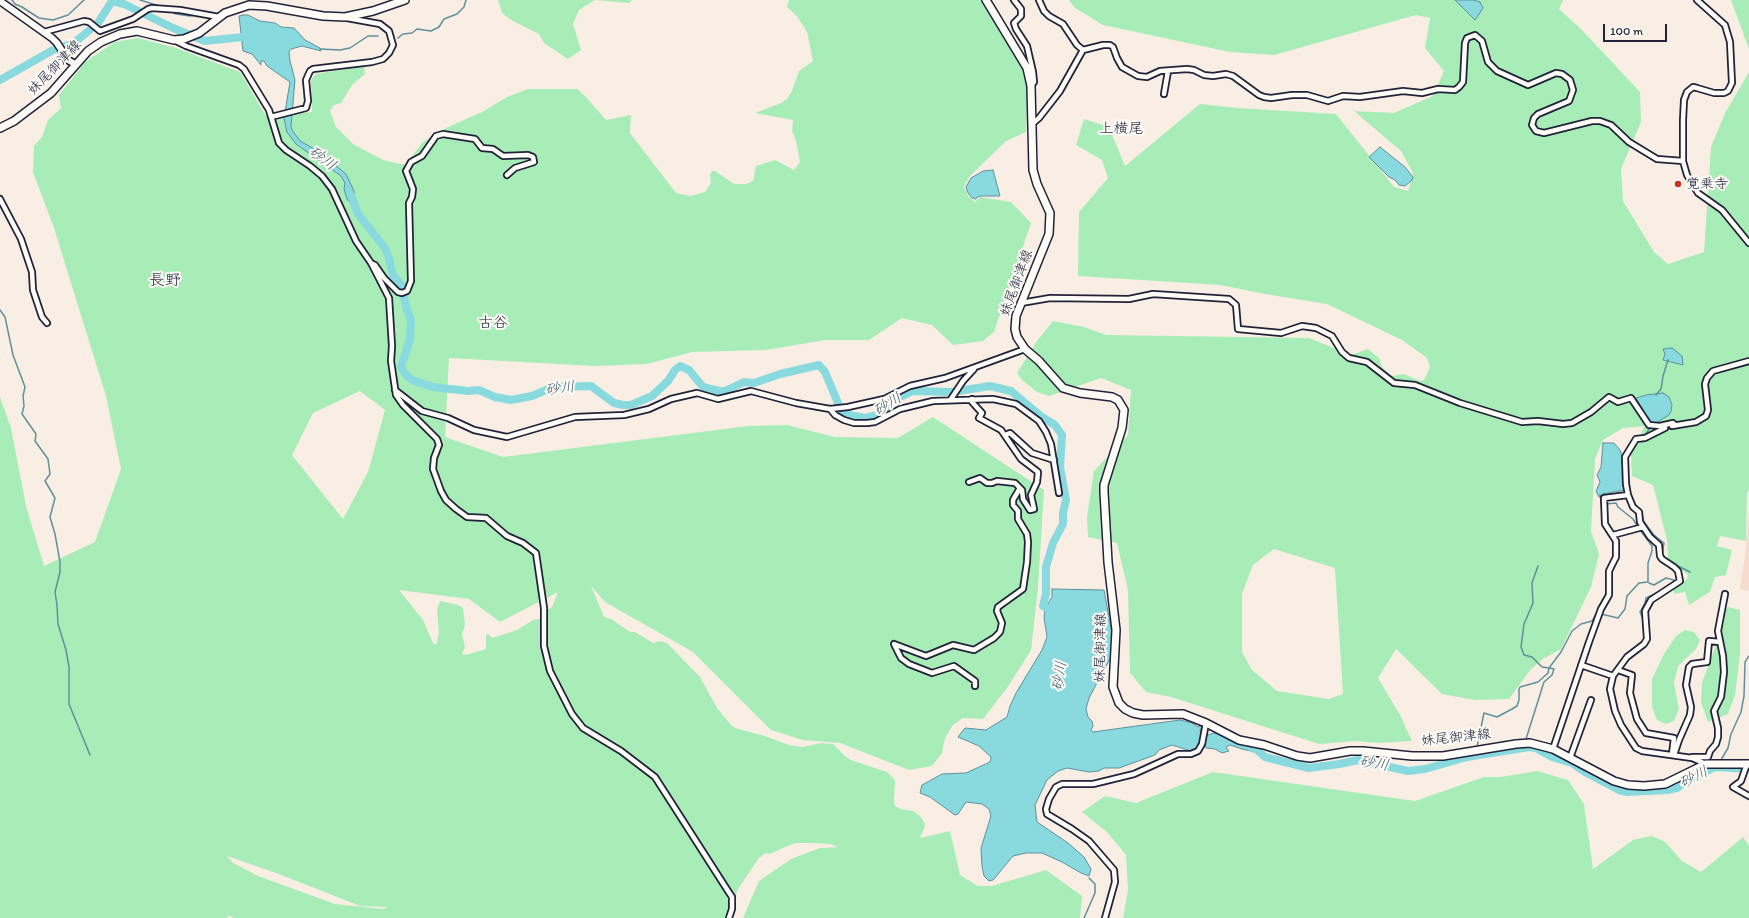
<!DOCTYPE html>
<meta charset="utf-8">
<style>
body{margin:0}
#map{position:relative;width:1749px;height:918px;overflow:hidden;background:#f9eee4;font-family:Itim,sans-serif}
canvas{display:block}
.scale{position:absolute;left:1603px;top:24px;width:64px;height:18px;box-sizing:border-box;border:2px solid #22223b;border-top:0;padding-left:5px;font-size:12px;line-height:14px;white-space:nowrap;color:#22223b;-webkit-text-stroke:3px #fdfcf7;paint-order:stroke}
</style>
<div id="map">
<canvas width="1749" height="918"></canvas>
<div class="scale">100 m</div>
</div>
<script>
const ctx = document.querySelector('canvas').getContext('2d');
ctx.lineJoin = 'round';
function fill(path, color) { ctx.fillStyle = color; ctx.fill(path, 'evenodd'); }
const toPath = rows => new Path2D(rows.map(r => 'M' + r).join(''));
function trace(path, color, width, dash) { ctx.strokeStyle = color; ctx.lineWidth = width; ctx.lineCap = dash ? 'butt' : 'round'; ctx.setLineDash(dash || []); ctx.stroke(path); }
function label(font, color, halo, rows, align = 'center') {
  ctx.font = font + ' Itim,"Klee One",sans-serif'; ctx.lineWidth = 4; ctx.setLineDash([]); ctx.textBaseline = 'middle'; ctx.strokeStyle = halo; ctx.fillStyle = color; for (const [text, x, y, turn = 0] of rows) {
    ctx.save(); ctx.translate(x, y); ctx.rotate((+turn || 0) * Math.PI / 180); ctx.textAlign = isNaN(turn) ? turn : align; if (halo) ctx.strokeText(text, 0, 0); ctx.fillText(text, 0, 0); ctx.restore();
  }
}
fill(toPath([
 [1749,507,1749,591,1740,589,1745,556]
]), '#f4ddce');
fill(toPath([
 [498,0,632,0,629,3,595,0,579,10,573,24,581,50,568,59,544,43,539,34,513,21,502,13],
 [789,0,981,0,1003,38,1023,66,1027,92,1026,132,1006,141,969,177,964,186,968,196,975,202,980,197,1011,202,1031,223,994,332,983,341,953,345,932,325,902,318,869,340,825,340,766,350,692,352,647,364,594,366,449,358,445,437,503,457,748,426,787,425,835,437,898,438,933,417,1044,490,1038,588,1031,650,1007,688,983,719,963,718,953,725,945,738,942,753,932,766,909,770,840,743,803,740,771,730,693,652,605,602,591,586,604,617,611,619,630,632,635,632,653,643,660,641,667,643,700,677,717,708,731,725,735,728,765,736,789,745,803,747,821,743,833,744,845,756,851,760,887,772,895,780,894,802,895,806,901,809,913,811,920,816,924,822,925,826,920,838,950,831,960,875,978,886,992,886,1046,870,1082,896,1080,918,743,918,759,881,791,859,820,848,838,847,830,844,813,843,796,843,787,846,770,854,766,853,759,858,738,889,735,898,734,915,732,918,234,918,230,916,225,918,0,918,0,397,11,428,26,506,44,566,95,542,121,469,106,396,54,228,33,172,34,146,42,137,48,120,61,108,59,95,85,62,115,42,138,38,176,48,240,72,266,116,312,112,311,80,316,74,364,66,365,74,352,85,341,103,334,105,330,111,336,127,353,144,383,160,405,165,423,142,446,128,482,112,507,97,528,89,577,89,585,96,606,120,631,115,630,133,676,193,690,196,705,192,711,183,710,175,712,171,715,171,734,184,746,184,753,181,756,166,775,160,794,170,800,162,796,141,792,131,793,120,755,113,781,103,787,99,792,91,799,71,813,61,807,32,797,16,787,7],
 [360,391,385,410,368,472,343,519,292,455,313,413],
 [399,590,469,599,500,622,558,592,552,607,547,610,539,619,533,620,517,630,492,638,488,634,486,635,486,649,466,655,462,654,465,647,462,634,465,625,463,608,458,605,440,601,437,610,439,633,436,645,433,643,423,620],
 [227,856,276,873,360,906,388,907,383,909,335,904,258,876,233,863],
 [1069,0,1563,0,1559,9,1582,30,1640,92,1641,122,1621,169,1623,201,1654,252,1668,264,1704,252,1711,147,1725,113,1749,72,1749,490,1747,493,1746,541,1720,536,1717,546,1732,550,1726,575,1715,577,1710,592,1689,605,1685,592,1674,594,1673,588,1687,579,1688,575,1668,559,1667,540,1653,485,1632,476,1631,453,1645,426,1623,428,1603,440,1595,459,1591,531,1599,554,1591,587,1561,649,1543,659,1531,669,1509,699,1475,700,1442,694,1396,649,1378,678,1400,715,1412,741,1378,743,1355,741,1319,744,1171,697,1146,692,1130,673,1128,590,1117,543,1088,537,1087,517,1094,471,1128,435,1131,390,1101,378,1049,396,1037,392,1022,380,1017,373,1037,341,1053,321,1084,327,1106,335,1309,338,1351,355,1368,349,1379,358,1382,367,1392,376,1404,374,1420,381,1424,380,1430,367,1427,358,1402,340,1327,304,1265,294,1220,285,1078,276,1079,212,1108,178,1102,160,1076,145,1084,119,1109,127,1125,166,1200,104,1237,108,1336,114,1394,187,1408,191,1413,173,1401,151,1354,111,1394,113,1433,96,1444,71,1425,48,1430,18,1416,15,1274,55,1230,52,1103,25,1075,8],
 [1274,549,1335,568,1343,694,1329,699,1277,691,1252,670,1242,652,1242,594,1253,565],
 [1731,0,1749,0,1749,49],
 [1728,607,1740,610,1740,654,1735,695,1728,714,1708,722,1701,702,1702,683,1724,623,1726,609],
 [1685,630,1694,632,1700,640,1696,649,1678,666,1674,683,1679,709,1674,721,1666,724,1657,720,1652,707,1652,679,1664,654,1676,636],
 [1537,771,1568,780,1584,804,1593,869,1633,840,1651,836,1664,841,1682,861,1701,872,1743,837,1749,846,1749,918,1123,918,1128,890,1126,855,1107,832,1082,812,1105,796,1136,803,1213,772,1415,801,1484,777,1501,777]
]), '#a8edb8');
const water = toPath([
 [1455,0,1473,0,1480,2,1483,8,1475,20,1455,0],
 [243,15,248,15,260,21,275,23,281,27,294,28,305,40,320,48,321,51,302,46,291,49,289,52,290,61,295,80,291,126,292,130,300,141,316,150,346,174,354,191,355,204,352,205,347,199,344,189,345,183,341,176,296,144,287,132,284,118,290,82,267,66,264,61,261,61,261,65,252,54,243,51,239,16,243,15],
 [1380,147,1405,167,1413,177,1412,180,1405,186,1399,185,1395,180,1389,177,1369,157,1380,147],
 [993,170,1000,196,982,196,977,197,976,199,972,198,968,193,966,187,971,178,983,171,993,170],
 [1672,348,1682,356,1683,365,1663,360,1665,354,1663,349,1672,348],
 [1663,393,1669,397,1672,405,1671,411,1669,415,1653,425,1651,424,1636,398,1646,395,1663,393],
 [1603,443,1614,443,1620,450,1623,458,1624,484,1626,490,1602,494,1602,496,1599,497,1596,491,1600,482,1597,475,1601,467,1603,443],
 [1052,589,1104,590,1113,639,1111,657,1089,698,1086,709,1088,717,1092,721,1093,726,1091,730,1093,732,1180,720,1192,723,1198,727,1201,726,1202,727,1200,730,1201,734,1207,735,1215,733,1236,742,1258,748,1264,754,1242,749,1230,745,1226,747,1229,751,1222,753,1215,749,1206,748,1204,745,1205,741,1201,740,1197,748,1191,751,1172,745,1159,750,1155,755,1119,768,1104,768,1099,771,1089,772,1067,768,1058,771,1047,780,1035,805,1037,822,1068,843,1084,857,1091,869,1089,876,1081,873,1062,862,1042,853,1026,853,1013,856,993,880,989,881,984,876,982,866,981,848,991,816,989,809,982,804,966,802,958,814,955,815,930,797,920,793,922,785,942,774,966,773,990,762,991,757,979,746,958,737,965,728,986,730,1007,717,1010,706,1016,693,1042,650,1047,637,1044,617,1045,609,1052,597,1052,589]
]);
fill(water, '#89dadf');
trace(water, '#60909d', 1);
trace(toPath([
 [12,0,15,4,22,7,39,18,53,20,68,15,84,0],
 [140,0,163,7],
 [170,11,176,14,190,16,194,15],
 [398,38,403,34,412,33,417,29,431,31,439,27,444,19,457,14,464,7,466,0],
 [320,49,340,50,350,48,368,36,378,36],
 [0,310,5,317,13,355,25,387,23,396,24,406,22,414,36,434,35,441,48,459,50,474,45,481,55,498,50,517,55,534,60,562,60,572,55,592,57,605,58,624,66,650,69,667,69,704,90,755],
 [1656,395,1661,389,1663,376,1668,360],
 [1640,437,1646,434,1651,426],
 [1600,495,1603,513],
 [1634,503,1641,511,1644,522,1654,535,1664,543,1662,554,1666,559],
 [1606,504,1616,503,1618,507,1633,519,1638,527],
 [1604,525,1608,532],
 [1613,540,1614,552],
 [1670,562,1690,572],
 [1649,583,1654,585,1666,578,1678,581],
 [1604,600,1606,594,1606,572,1612,559],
 [1601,614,1618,618,1625,609,1627,596,1639,583,1648,582,1648,563,1652,551,1652,546,1640,530],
 [1643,619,1640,612,1645,603,1646,598,1661,591],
 [1526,739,1544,682,1552,675,1554,669,1549,668,1561,652,1572,631,1581,624,1592,621,1598,610],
 [1477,747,1484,713,1497,717,1512,709,1517,706,1519,700,1519,689,1520,687,1538,682,1548,673,1549,668,1542,667,1532,657,1524,655,1521,647,1524,624,1533,603,1532,583,1538,566],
 [1721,760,1728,748,1731,734,1741,712,1744,696,1745,662,1749,656],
 [1084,918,1095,893,1095,884,1089,878]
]), '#60909d', 1.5);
trace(toPath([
 [0,80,53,50,74,43,98,23,112,1,124,4,173,28,205,41,252,36],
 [351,195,358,214,385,248,388,255,393,275,401,285,407,310,411,320,410,339,401,367,407,376,412,380,433,387,468,391,479,390,495,397,511,400,532,396,553,387,591,386,614,403,623,405,631,405,652,396,668,381,675,370,680,366,689,370,703,387,719,391,725,391,744,382,754,383,780,374,819,365,825,372,841,410,849,415,866,418,879,414,894,400,913,391,952,392,990,386,1011,391,1042,417,1055,425,1062,435,1060,467,1066,500,1063,513,1063,524,1053,543,1046,567,1046,594,1043,606,1054,611],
 [1252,748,1256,749,1265,757,1309,768,1339,764,1358,760,1408,771,1425,769,1467,757,1529,747,1536,748,1552,757,1572,763,1585,772,1619,790,1627,792,1667,790,1677,788,1688,780,1699,776,1712,768,1717,767,1749,769]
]), '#89dadf', 8);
const minor = toPath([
 [1014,0,1021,9,1021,16,1014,23,1016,29,1027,46,1033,72,1034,82,1031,86],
 [1039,0,1044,11,1049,16,1063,24,1077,45,1083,50],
 [1697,0,1725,25,1730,42,1732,83,1728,91,1724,93,1714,93,1697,88,1693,87,1687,92,1684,100,1683,120,1683,161,1687,175,1698,193,1722,210,1749,243],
 [44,32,84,21,89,22,100,31,133,19,148,9,152,8,180,10,219,17],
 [176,41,186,46,239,65,244,69,269,110,279,143,286,150,310,166,322,176,332,189,356,241,371,263,389,298,392,346,391,361,396,395,403,405,437,439,439,445,434,458,433,469,441,491,446,500,456,509,467,517,486,518,507,536,523,543,536,553,544,608,544,646,550,671,572,714,583,728,621,751,655,777,728,891,732,897,732,909,729,918],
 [1164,94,1168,71],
 [271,117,306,108,308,101,306,80,310,71,313,69,372,62,383,59,389,53,393,45,389,31,380,24,347,18],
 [1032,124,1039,118,1060,91,1083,50,1103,45,1110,45,1113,47,1117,58,1122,67,1138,76,1147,77,1160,71,1187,69,1194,70,1204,75,1213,76,1226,74,1233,76,1259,95,1264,97,1271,98,1292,95,1307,95,1328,101,1343,96,1360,97,1403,91,1422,93,1438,89,1455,90,1459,87,1463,82,1465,43,1467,38,1475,35,1482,41,1488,62,1497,71,1528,85,1556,73,1562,74,1570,80,1573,90,1569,101,1538,114,1534,118,1532,125,1536,131,1544,133,1592,121,1600,121,1611,125,1629,142,1657,159,1683,161],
 [0,199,21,239,32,272,33,290,42,317,47,323],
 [371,263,375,265,384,278,398,292,402,293,407,291,411,281,409,203,412,197,413,189,406,171,411,162,422,156,436,136,443,134,475,139,482,148,493,149,503,156,528,155,533,157,534,162,515,168,507,175],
 [1021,303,1050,298,1129,299,1153,294,1229,299,1236,305,1238,329,1281,333,1302,326,1316,328,1332,336,1342,352,1349,358,1367,362,1394,383,1415,385,1460,403,1522,422,1538,421,1563,424,1572,423,1591,412,1609,397,1618,402,1631,398,1649,425,1660,426,1673,423,1675,425],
 [395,390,422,411,448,418,474,430,507,437,575,417,624,415,649,409,671,399,697,393,718,399,751,391,796,403,830,409,848,407,884,399,910,386,945,378,1025,349],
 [951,399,963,381,974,369],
 [972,399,972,402,982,413,979,418,1001,430,1021,459,1038,472,1037,482,1031,495,1034,509,1030,510,1023,499,1022,490,1020,488,1013,500,1013,505,1018,511,1018,519,1027,534,1028,542,1027,562,1023,589,998,607,997,611,1002,623,1000,632,994,638,974,650,953,645,926,656,894,644,901,658,909,664,932,673,954,666,975,681,975,686],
 [830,409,835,415,844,420,854,423,867,423,875,422,900,409,933,401,993,399,1016,404,1039,421,1046,432,1051,444,1059,493],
 [1672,426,1696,422,1706,416,1708,410,1705,384,1707,378,1713,371,1749,361],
 [1665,428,1645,438,1636,439,1625,457,1626,484,1628,495,1633,507,1639,512,1640,522,1650,537,1659,545,1660,556,1662,559,1674,567,1678,571,1680,581,1651,600,1645,611,1647,639,1644,644,1627,657,1613,676,1610,689,1615,711,1621,725,1636,748,1642,751,1692,758,1706,764],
 [1005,435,1010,433,1032,453,1054,460],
 [969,482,980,478,987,483,992,483,997,481,1015,483,1020,488],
 [1613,535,1643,527],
 [1581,665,1613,676],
 [1618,670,1632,675,1630,693,1637,719,1646,733,1674,738,1672,754],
 [1553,749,1589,642,1601,609,1609,595,1609,571,1616,557,1616,541,1605,524,1604,498,1628,495],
 [1674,755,1679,740,1690,715,1691,707,1686,685,1689,667,1692,664,1707,662,1709,641,1720,642],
 [1692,757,1708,757,1710,751,1716,744,1718,737,1718,728,1714,711,1721,697,1724,672,1723,656,1718,631,1725,594],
 [1570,758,1591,700],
 [1747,764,1741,781,1733,787,1749,796],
 [1105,918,1115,882,1114,870,1089,841,1072,829,1047,814,1046,809,1049,799,1056,787,1062,784,1093,784,1134,774,1178,754,1191,754,1198,751,1202,744,1206,723]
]);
const secondary = toPath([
 [0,1,52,38,57,43,68,60,75,64]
]);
const primary = toPath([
 [986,0,1027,68,1031,86,1033,170,1037,184,1050,213,1049,234,1016,316,1015,329,1017,337,1025,349,1039,361,1063,388,1080,393,1112,397,1118,400,1124,410,1122,428,1104,485,1104,492,1108,562,1116,630,1113,687,1119,703,1125,709,1133,713,1143,715,1183,714,1206,723,1239,740,1264,745,1297,756,1310,758,1350,751,1363,751,1412,756,1443,756,1516,744,1530,743,1553,749,1614,781,1628,785,1644,786,1665,784,1706,764,1749,764],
 [0,128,14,121,51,93,88,51,101,42,120,34,137,31,174,40,184,39,199,33,225,13,249,5,267,6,323,16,345,17,373,11,405,0]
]);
trace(minor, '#22223b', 8);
trace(secondary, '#22223b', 9);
trace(primary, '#22223b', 10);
trace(minor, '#fdfcf7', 4.5);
trace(secondary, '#fdfcf7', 6);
trace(primary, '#fdfcf7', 7);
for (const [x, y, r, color] of [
 [1678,184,4,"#c8321e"]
]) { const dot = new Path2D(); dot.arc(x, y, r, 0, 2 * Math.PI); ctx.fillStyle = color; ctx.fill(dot); trace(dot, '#fdfcf7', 1.5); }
label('14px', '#22223b', '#fdfcf7', [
 ["妹尾御津線",55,68,-46],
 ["妹尾御津線",1017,283,-70],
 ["妹尾御津線",1101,648,-89],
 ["妹尾御津線",1456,738,-6]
]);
label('14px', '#22223b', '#fdfcf7', [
 ["覚乗寺",1686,184]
], 'left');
label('15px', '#22223b', '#fdfcf7', [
 ["上横尾",1121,129],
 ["古谷",493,323]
]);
label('italic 15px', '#41596c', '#fdfcf7', [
 ["砂川",322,159,36],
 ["砂川",560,389,-7],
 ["砂川",888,405,-32],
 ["砂川",1060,676,-82],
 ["砂川",1374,764,9],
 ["砂川",1694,778,-26]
]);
label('16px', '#22223b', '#fdfcf7', [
 ["長野",165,281]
]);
</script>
